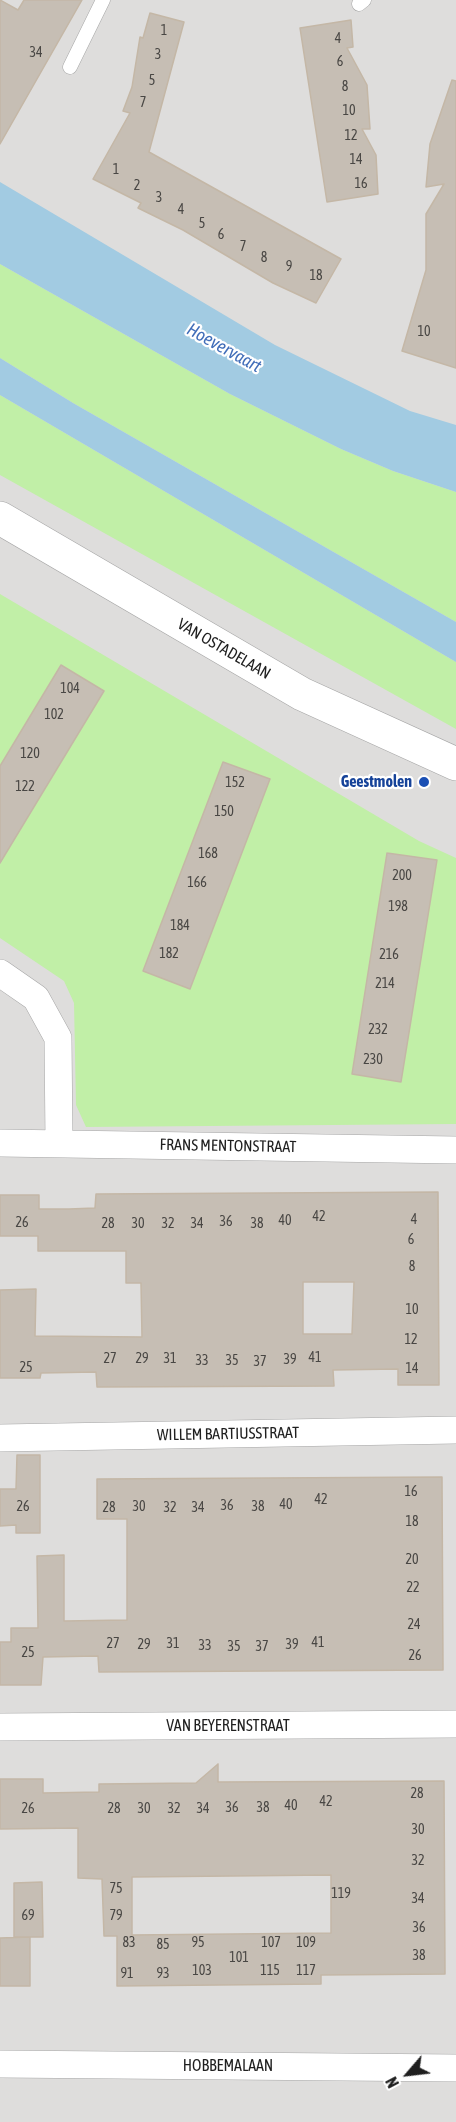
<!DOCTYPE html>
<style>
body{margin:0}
#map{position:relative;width:456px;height:2122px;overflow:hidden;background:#f1efe5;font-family:"Asap Condensed",sans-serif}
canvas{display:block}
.north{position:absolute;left:378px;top:2044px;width:60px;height:60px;-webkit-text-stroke:4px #fff;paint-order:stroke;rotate:242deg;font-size:16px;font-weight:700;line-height:24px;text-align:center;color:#1f1f1f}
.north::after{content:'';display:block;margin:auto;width:21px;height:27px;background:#1f1f1f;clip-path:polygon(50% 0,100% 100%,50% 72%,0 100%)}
</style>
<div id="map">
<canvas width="456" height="2122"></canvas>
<div class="north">N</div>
</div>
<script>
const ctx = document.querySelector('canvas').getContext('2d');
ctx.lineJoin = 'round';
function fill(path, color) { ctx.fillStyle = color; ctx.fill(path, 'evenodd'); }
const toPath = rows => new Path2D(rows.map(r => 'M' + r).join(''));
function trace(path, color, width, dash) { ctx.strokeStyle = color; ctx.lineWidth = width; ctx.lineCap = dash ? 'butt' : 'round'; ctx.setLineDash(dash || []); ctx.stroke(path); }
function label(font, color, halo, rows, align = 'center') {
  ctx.font = font + ' "Asap Condensed",sans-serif'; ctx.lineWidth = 4.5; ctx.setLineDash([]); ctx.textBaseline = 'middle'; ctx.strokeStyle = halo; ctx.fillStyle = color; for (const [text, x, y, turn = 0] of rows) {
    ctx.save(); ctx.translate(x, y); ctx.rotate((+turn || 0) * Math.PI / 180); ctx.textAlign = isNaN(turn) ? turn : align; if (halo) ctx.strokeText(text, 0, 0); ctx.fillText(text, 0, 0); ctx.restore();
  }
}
fill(toPath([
 [0,0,456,0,456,2122,0,2122]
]), '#dedddc');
fill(toPath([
 [0,264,230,394,341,449,393,471,456,492,456,622,73,403,0,358],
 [0,395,456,662,456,729,0,475],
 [0,594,419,841,456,858,456,1124,86,1127,76,1105,74,1003,64,981,0,938]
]), '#c1efa7');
fill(toPath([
 [0,182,275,345,410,411,456,425,456,492,393,471,341,449,230,394,0,264],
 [0,358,73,403,456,622,456,662,0,395]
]), '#a2cbe2');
const building = toPath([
 [0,0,18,10,24,0,82,0,0,144,0,0],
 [150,13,184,22,149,152,341,259,316,303,273,283,183,230,138,208,141,203,93,179,130,113,123,111,132,87,140,37,143,38,150,13],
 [351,20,353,47,347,48,367,85,370,129,362,129,376,155,378,194,327,202,300,28,351,20],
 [452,80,456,81,456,368,402,351,426,270,426,214,444,184,426,187,430,144,452,80],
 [61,665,104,691,0,863,0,766,61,665],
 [223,762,270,779,190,989,143,971,223,762],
 [387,853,437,860,401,1082,352,1074,387,853],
 [438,1192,439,1385,398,1385,398,1369,333,1370,334,1386,97,1387,96,1372,41,1373,40,1378,0,1378,0,1290,36,1289,35,1336,142,1337,141,1283,126,1283,126,1251,38,1251,38,1236,0,1236,0,1195,39,1195,39,1209,69,1209,95,1208,96,1194,438,1192],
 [303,1282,354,1282,352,1334,303,1334,303,1282],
 [17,1455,40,1455,40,1533,16,1533,16,1525,0,1526,0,1489,16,1489,17,1455],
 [442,1477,443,1670,99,1672,98,1656,43,1657,41,1685,0,1685,0,1642,11,1642,11,1628,38,1628,37,1556,64,1555,64,1621,127,1620,127,1519,97,1519,97,1479,442,1477],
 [218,1764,218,1782,444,1781,445,1974,321,1975,321,1984,117,1986,117,1936,104,1936,102,1879,78,1878,78,1828,0,1829,0,1779,43,1779,43,1793,99,1792,99,1784,196,1783,218,1764],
 [331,1875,331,1933,132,1935,132,1877,331,1875],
 [42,1882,43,1937,14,1937,14,1883,42,1882],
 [30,1937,30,1986,0,1986,0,1938,30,1937]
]);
fill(building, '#c6beb4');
trace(building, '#c4b7a6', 1.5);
const service = toPath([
 [359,4,364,0],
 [70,67,103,0]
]);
const minor = toPath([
 [0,973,36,998,58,1038,59,1142],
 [0,1143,456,1150],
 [0,1438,456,1430],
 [0,1727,456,1724],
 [0,2064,456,2068]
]);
const tertiary = toPath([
 [0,518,302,694,456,764]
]);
trace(service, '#a6a6a6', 15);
trace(minor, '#a6a6a6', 28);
trace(tertiary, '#a6a6a6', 34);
trace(service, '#fff', 14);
trace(minor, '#fff', 27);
trace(tertiary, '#fff', 33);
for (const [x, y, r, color] of [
 [424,782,6,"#1a4fb4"]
]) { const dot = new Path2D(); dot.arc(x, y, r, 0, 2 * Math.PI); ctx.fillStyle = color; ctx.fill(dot); trace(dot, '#fff', 2); }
label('14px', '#494744', null, [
 ["1",164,31],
 ["4",338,39],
 ["34",36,53],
 ["3",158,55],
 ["6",340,62],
 ["5",152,81],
 ["8",345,87],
 ["7",143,103],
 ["10",349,111],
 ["12",351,136],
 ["14",356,160],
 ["1",116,170],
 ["16",361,184],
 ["2",137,186],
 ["3",159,198],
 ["4",181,210],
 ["5",202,224],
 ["6",221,235],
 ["7",243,247],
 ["8",264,258],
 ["9",289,267],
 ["18",316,276],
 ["10",424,332],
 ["104",70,689],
 ["102",54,715],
 ["120",30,754],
 ["152",235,783],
 ["122",25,787],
 ["150",224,812],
 ["168",208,854],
 ["200",402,876],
 ["166",197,883],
 ["198",398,907],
 ["184",180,926],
 ["182",169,954],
 ["216",389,955],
 ["214",385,984],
 ["232",378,1030],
 ["230",373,1060],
 ["42",319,1217],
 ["4",414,1220],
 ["40",285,1221],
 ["36",226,1222],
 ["26",22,1223],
 ["28",108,1224],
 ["30",138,1224],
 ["32",168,1224],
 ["34",197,1224],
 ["38",257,1224],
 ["6",411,1240],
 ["8",412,1267],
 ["10",412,1310],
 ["12",411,1340],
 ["41",315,1358],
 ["27",110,1359],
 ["29",142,1359],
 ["31",170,1359],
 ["39",290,1360],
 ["33",202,1361],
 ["35",232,1361],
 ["37",260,1362],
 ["25",26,1368],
 ["14",412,1369],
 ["16",411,1492],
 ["42",321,1500],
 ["40",286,1505],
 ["36",227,1506],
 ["26",23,1507],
 ["30",139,1507],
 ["38",258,1507],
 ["28",109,1508],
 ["32",170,1508],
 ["34",198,1508],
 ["18",412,1522],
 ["20",412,1560],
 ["22",413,1588],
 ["24",414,1625],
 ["41",318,1643],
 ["27",113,1644],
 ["31",173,1644],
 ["29",144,1645],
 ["39",292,1645],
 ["33",205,1646],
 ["35",234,1647],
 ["37",262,1647],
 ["25",28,1653],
 ["26",415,1656],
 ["28",417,1794],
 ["42",326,1802],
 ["40",291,1806],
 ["36",232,1808],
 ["38",263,1808],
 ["26",28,1809],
 ["28",114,1809],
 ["30",144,1809],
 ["32",174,1809],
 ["34",203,1809],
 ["30",418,1830],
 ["32",418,1861],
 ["75",116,1889],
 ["119",341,1894],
 ["34",418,1899],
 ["69",28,1916],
 ["79",116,1916],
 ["36",419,1928],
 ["83",129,1943],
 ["95",198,1943],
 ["107",271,1943],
 ["109",306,1943],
 ["85",163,1945],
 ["38",419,1956],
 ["101",239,1958],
 ["103",202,1971],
 ["115",270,1971],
 ["117",306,1971],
 ["91",127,1974],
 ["93",163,1974]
]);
label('16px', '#1f1f1f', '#fff', [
 ["VAN OSTADELAAN",224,649,30],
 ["FRANS MENTONSTRAAT",228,1146,1],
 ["WILLEM BARTIUSSTRAAT",228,1434,-1],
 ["VAN BEYERENSTRAAT",228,1726],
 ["HOBBEMALAAN",228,2066]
]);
label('bold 16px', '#164399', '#fff', [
 ["Geestmolen",412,782]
], 'right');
label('italic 18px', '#426eb9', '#fff', [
 ["Hoevervaart",224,348,29]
]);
</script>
